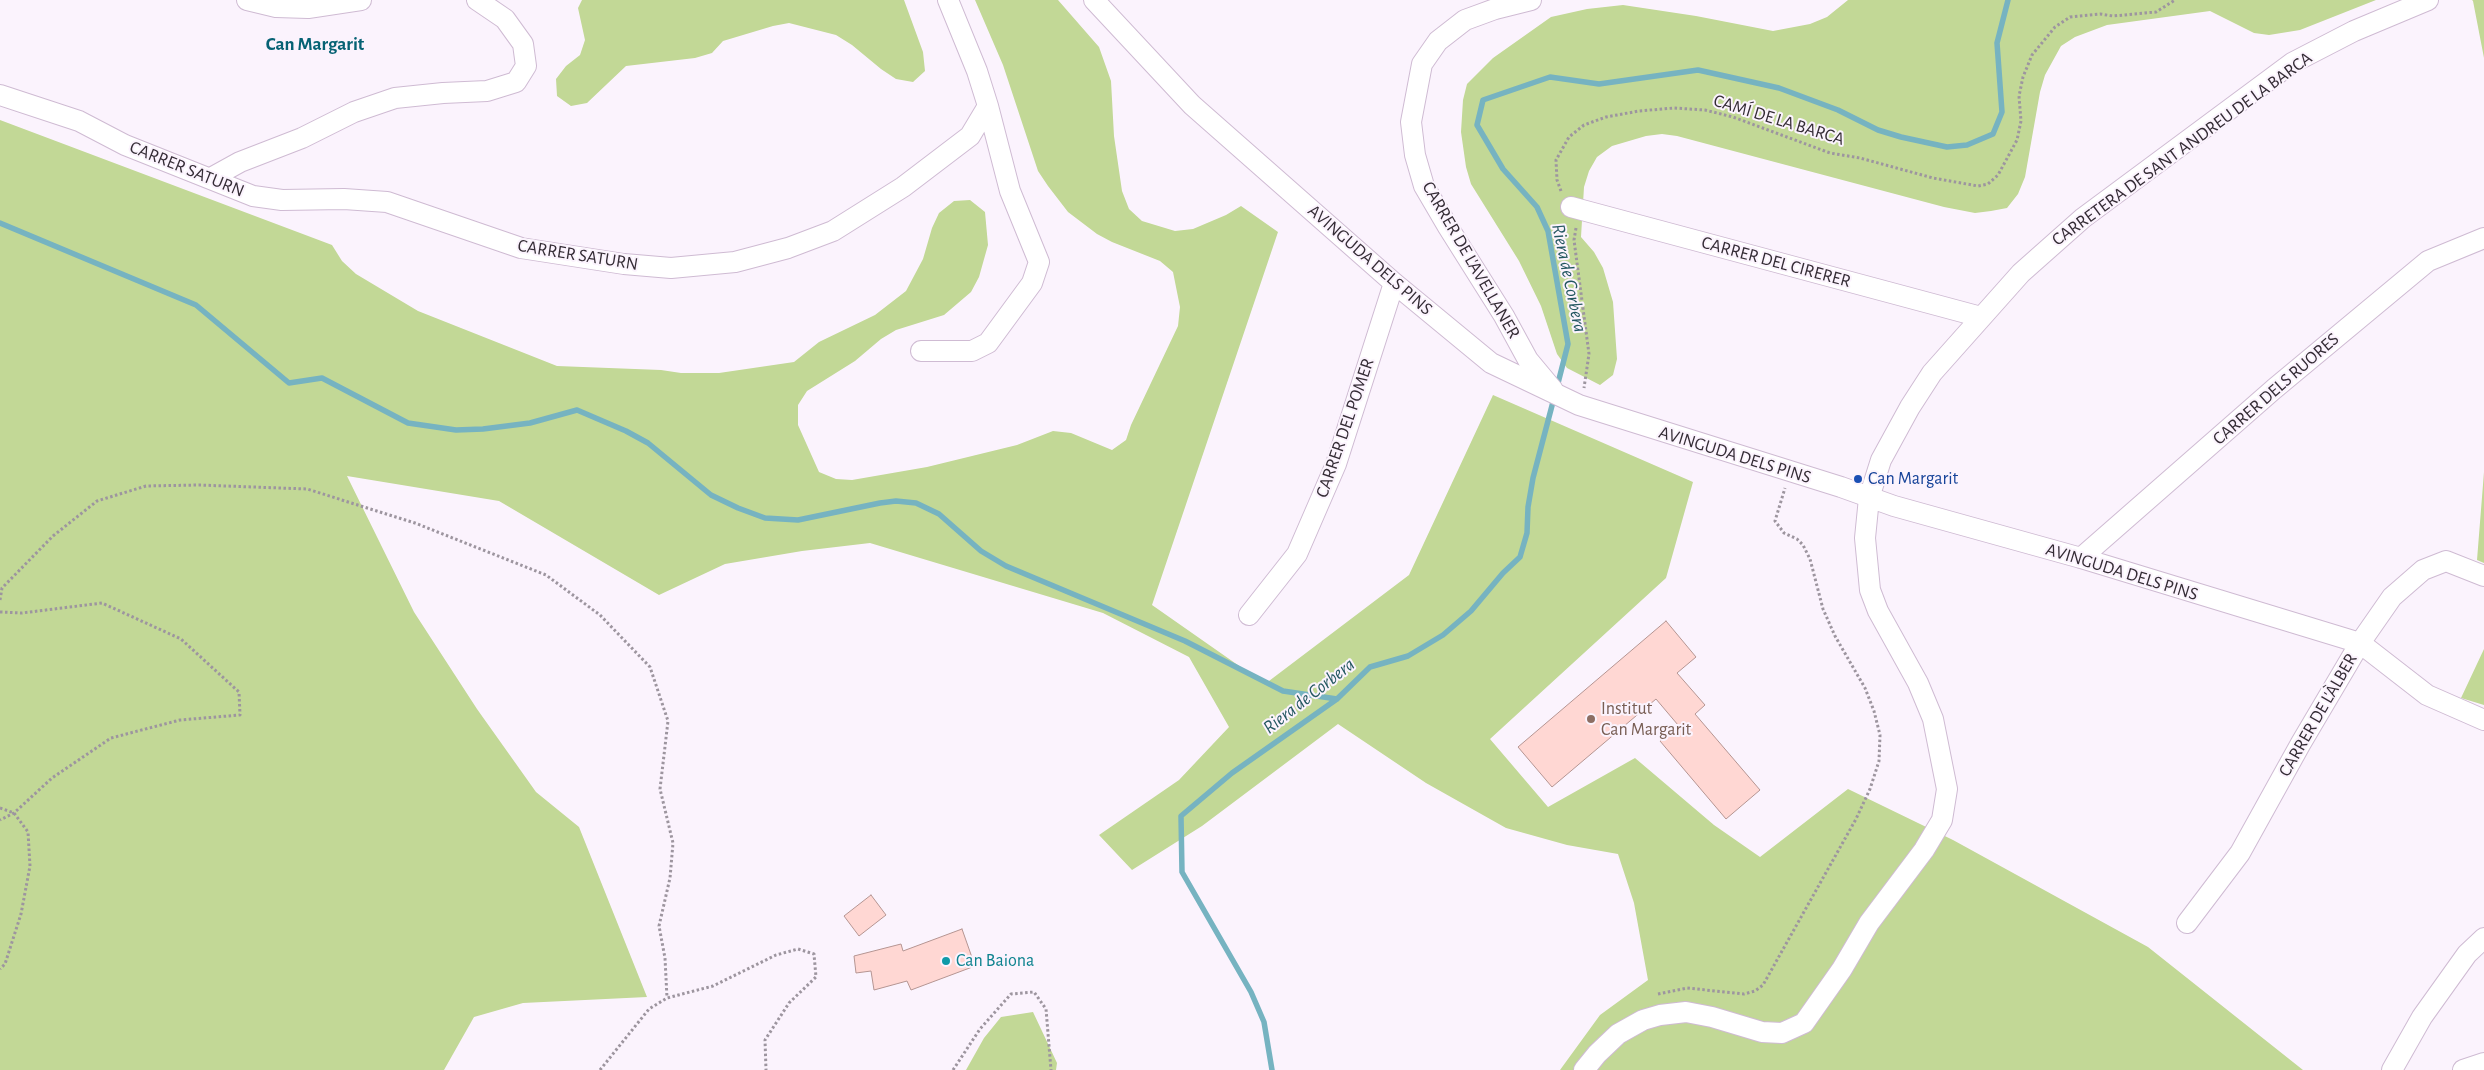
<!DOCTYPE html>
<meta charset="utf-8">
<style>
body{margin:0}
canvas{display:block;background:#fbf3fd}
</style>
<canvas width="2484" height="1070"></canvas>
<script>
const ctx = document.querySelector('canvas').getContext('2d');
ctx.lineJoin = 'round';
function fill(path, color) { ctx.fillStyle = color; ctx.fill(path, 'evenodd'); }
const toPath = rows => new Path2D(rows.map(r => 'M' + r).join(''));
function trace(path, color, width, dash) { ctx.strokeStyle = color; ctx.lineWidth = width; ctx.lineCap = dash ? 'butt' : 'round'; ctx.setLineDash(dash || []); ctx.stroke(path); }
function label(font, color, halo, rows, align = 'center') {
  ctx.font = font + ' "Alegreya Sans",sans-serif'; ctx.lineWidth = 4; ctx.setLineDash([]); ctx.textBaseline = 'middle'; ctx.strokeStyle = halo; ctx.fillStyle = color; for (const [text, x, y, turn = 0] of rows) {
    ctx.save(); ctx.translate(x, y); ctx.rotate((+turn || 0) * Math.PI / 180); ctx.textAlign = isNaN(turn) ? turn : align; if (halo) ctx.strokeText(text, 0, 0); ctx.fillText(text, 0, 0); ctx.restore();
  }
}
fill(toPath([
 [582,0,904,0,923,52,925,71,913,82,896,79,881,69,852,45,836,35,789,23,773,26,723,41,712,53,695,58,626,66,587,103,571,106,557,96,556,79,566,66,580,55,585,40,578,8],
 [975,0,1058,0,1099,47,1111,81,1114,136,1122,191,1129,209,1142,221,1175,231,1193,229,1226,215,1241,206,1278,232,1152,605,1265,684,1409,575,1493,395,1693,482,1666,578,1490,739,1548,807,1635,758,1714,825,1760,857,1848,789,1953,840,2148,947,2303,1070,1560,1070,1600,1015,1648,980,1634,903,1618,854,1567,845,1506,828,1426,783,1338,724,1202,826,1132,870,1099,835,1179,780,1229,727,1189,657,1103,613,870,543,802,551,725,564,659,595,499,501,347,476,414,612,477,709,536,792,579,827,647,997,523,1003,474,1017,444,1070,0,1070,0,120,332,245,342,261,356,274,418,311,557,366,661,370,681,373,719,373,794,362,819,342,875,315,906,291,923,259,932,228,939,213,954,201,970,200,985,212,988,245,979,277,971,292,944,315,896,330,881,339,855,361,807,391,798,405,798,425,819,472,836,479,852,480,927,467,1017,445,1053,431,1071,433,1112,450,1126,440,1131,425,1178,326,1180,307,1173,272,1160,261,1112,242,1097,234,1068,212,1048,186,1038,171,1003,65],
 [1848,0,2376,0,2300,30,2269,35,2254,33,2210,11,2107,25,2075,37,2061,46,2045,75,2040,92,2025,177,2018,194,2007,208,1991,211,1975,213,1944,207,1677,136,1662,134,1646,136,1612,146,1597,157,1589,171,1584,187,1581,237,1594,252,1603,268,1613,302,1617,359,1613,375,1600,385,1567,368,1557,354,1541,306,1519,261,1471,184,1466,167,1461,132,1463,100,1467,84,1493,58,1551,17,1587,9,1623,5,1696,16,1773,31,1810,24,1827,17],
 [2472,0,2484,0,2484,58,2473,1],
 [2484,472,2484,563,2477,560],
 [2484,649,2484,705,2461,698],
 [1033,1012,1057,1063,1056,1070,966,1070,984,1038,1001,1017]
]), '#c2d896');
trace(toPath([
 [0,223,196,305,289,383,322,378,408,423,456,430,483,429,530,423,577,410,626,431,648,443,711,495,738,508,765,518,798,520,880,503,896,501,916,503,939,514,981,551,1006,566,1185,641,1283,691,1337,699],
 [1557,387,1568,344,1548,231,1537,207,1503,169,1477,125,1483,100,1550,77,1599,84,1698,70,1779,88,1838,110,1878,130,1901,137,1947,147,1967,145,1993,134,2002,112,1997,43,2008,0],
 [1272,1070,1264,1022,1251,992,1182,872,1181,816,1232,773,1337,699,1370,667,1408,656,1443,635,1471,611,1503,573,1520,557,1527,533,1528,507,1533,478,1554,398]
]), '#76b3c1', 5.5);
const building = toPath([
 [1666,621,1696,657,1677,673,1705,705,1695,714,1760,790,1726,819,1660,741,1678,725,1656,699,1552,787,1518,747,1666,621],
 [871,895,886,915,859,936,844,916,871,895],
 [962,929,975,966,911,990,907,981,874,990,871,971,856,973,854,956,901,944,903,951,962,929]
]);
fill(building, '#ffd7d3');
trace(building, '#b59592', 1);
const minor = toPath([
 [247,0,276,7,308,8,361,0],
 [1094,0,1192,105,1394,283,1491,363,1579,405,1841,487,1894,506,2081,558,2360,643,2427,695,2484,720],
 [1531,0,1495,9,1465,20,1438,41,1422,64,1411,122,1415,155,1424,186,1448,227,1504,316,1528,360,1553,390],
 [0,95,79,121,125,145,253,196,282,200,344,199,387,202,521,248,624,264,671,268,735,262,788,248,833,231,903,187,970,136,988,106,977,71,948,0],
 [211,178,240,162,302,138,354,112,395,98,443,93,487,91,516,82,526,66,523,44,505,19,477,0],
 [1571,207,1981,317],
 [921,351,972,351,988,343,1032,283,1039,262,1010,191,988,106],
 [2081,558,2274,389,2428,261,2484,238],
 [1249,615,1297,554,1336,464,1394,283],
 [2187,923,2240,853,2301,743,2360,643,2392,597,2423,570,2446,561,2484,576],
 [1584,1070,1597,1054,1618,1034,1643,1020,1660,1015,1686,1012,1712,1017,1762,1032,1782,1033,1804,1023,1842,969,1869,923,1924,850,1942,820,1947,789,1933,719,1918,683,1878,611,1870,590,1865,538,1869,498,1881,460,1910,407,1932,373,2021,273,2083,218,2292,63,2354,31,2428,0],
 [2392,1070,2422,1017,2467,954,2484,938],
 [2463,1070,2484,1063]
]);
trace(minor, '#cfbbd3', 22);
trace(toPath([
 [1561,191,1557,180,1556,160,1569,137,1584,125,1606,117,1639,111,1674,108,1705,110,1733,117,1830,153,1860,158,1933,178,1978,186,1988,184,1998,175,2017,140,2021,121,2019,96,2023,77,2032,55,2055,27,2070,17,2100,14,2113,16,2156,12,2175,0],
 [1576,228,1574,240,1589,354,1584,388],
 [0,600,2,588,53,536,97,501,146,486,199,485,307,489,415,523,546,575,600,615,650,667,668,721,660,789,673,843,670,878,659,926,665,958,667,998],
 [0,612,22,613,102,603,181,639,239,692,240,715,180,720,111,738,52,778,14,813,0,820],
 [0,808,14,813,28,832,30,866,21,914,5,964,0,969],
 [1658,994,1687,988,1744,994,1755,991,1763,985,1856,819,1870,789,1879,761,1880,735,1874,711,1865,688,1835,636,1823,609,1810,559,1803,545,1797,539,1784,533,1775,521,1785,488],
 [600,1070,649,1009,667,998,713,986,776,955,798,949,814,954,816,977,789,1003,765,1040,766,1070],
 [953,1070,980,1029,1011,994,1034,992,1046,1009,1051,1070]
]), '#9d959f', 3, [2.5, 2.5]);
trace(minor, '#fff', 20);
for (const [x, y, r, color] of [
 [1858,479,5,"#1a4fb4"],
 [1591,719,5,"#8d6e63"],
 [946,961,5,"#0f9aa8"]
]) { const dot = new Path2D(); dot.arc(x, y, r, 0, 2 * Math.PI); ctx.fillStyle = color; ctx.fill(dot); trace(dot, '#fbf3fd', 2); }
label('18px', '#342c35', '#fbf3fd', [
 ["CAMÍ DE LA BARCA",1779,120,17],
 ["CARRETERA DE SANT ANDREU DE LA BARCA",2182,149,-36],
 ["CARRER SATURN",187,169,22],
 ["CARRER SATURN",578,255,9],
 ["AVINGUDA DELS PINS",1370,260,41],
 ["CARRER DE L'AVELLANER",1471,260,60],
 ["CARRER DEL CIRERER",1776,262,15],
 ["CARRER DELS RUORES",2276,389,-41],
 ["CARRER DEL POMER",1345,428,-71],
 ["AVINGUDA DELS PINS",1735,455,17],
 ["AVINGUDA DELS PINS",2122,572,17],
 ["CARRER DE L'ÀLBER",2318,715,-60]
]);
label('18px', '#164399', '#fbf3fd', [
 ["Can Margarit",1868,479]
], 'left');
label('18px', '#785e54', '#fbf3fd', [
 ["Institut",1601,709],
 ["Can Margarit",1601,730]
], 'left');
label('18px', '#0d838f', '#fbf3fd', [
 ["Can Baiona",956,961]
], 'left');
label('bold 19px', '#066274', '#fbf3fd', [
 ["Can Margarit",315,44]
]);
label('italic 19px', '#235760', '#fbf3fd', [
 ["Riera de Corbera",1569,278,78],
 ["Riera de Corbera",1309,696,-38]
]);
</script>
